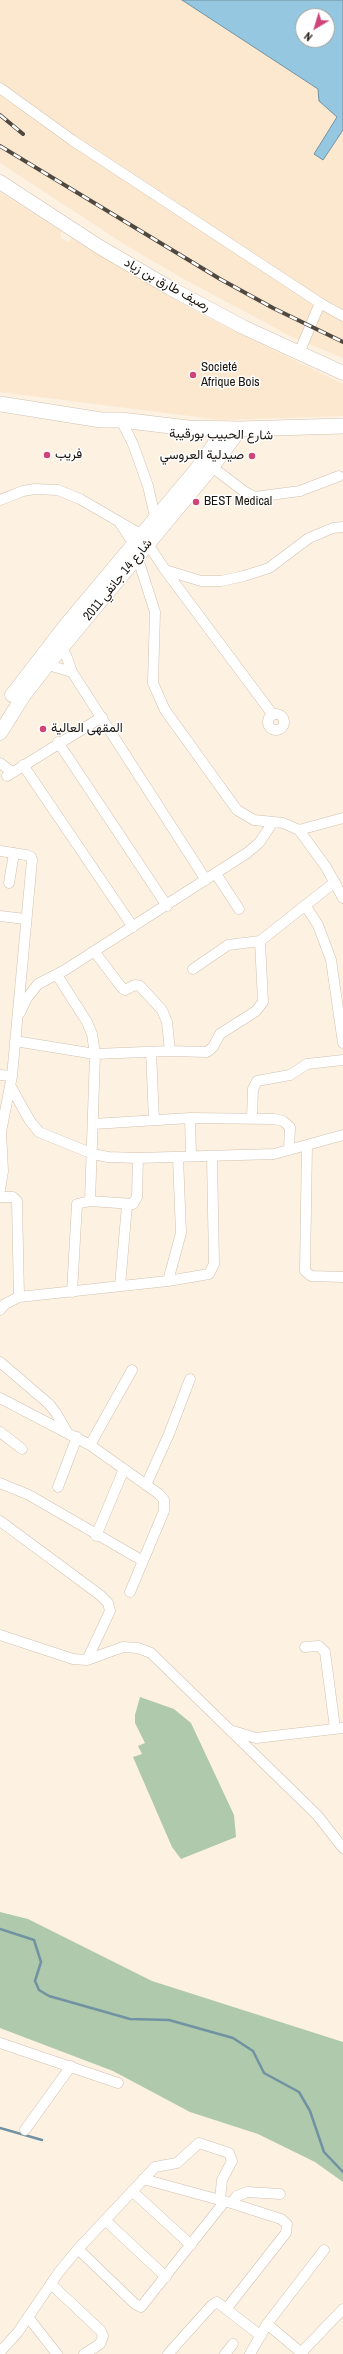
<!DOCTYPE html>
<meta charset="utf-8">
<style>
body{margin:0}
#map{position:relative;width:343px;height:2354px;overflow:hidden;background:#fdf1e2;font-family:"Archivo Narrow",sans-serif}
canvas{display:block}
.north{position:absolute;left:295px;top:8px;width:40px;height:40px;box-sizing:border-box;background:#fff;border:1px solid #a3a19f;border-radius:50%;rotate:218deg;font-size:11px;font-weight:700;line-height:16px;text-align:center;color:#1a150e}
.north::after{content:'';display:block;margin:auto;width:14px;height:18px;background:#d04579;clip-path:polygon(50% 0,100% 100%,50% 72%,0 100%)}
</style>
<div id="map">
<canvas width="343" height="2354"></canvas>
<div class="north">N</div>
</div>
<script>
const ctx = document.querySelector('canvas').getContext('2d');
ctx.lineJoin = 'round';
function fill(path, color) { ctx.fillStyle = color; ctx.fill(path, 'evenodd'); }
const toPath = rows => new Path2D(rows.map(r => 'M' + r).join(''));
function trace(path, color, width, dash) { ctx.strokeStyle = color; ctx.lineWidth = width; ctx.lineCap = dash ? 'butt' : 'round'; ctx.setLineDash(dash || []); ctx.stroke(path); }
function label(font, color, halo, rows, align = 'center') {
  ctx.font = font + ' "Archivo Narrow",Vazirmatn,sans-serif'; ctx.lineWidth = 3; ctx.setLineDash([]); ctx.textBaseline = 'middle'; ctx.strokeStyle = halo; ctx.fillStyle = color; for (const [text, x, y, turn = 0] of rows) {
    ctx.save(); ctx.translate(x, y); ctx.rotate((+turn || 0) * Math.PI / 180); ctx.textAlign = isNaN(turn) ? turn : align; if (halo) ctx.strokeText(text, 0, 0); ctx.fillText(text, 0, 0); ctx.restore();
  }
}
fill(toPath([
 [0,0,182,0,318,89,319,101,337,116,314,154,323,160,343,130,343,358,292,337,182,278,127,246,0,163],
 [0,192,61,231,61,238,68,242,72,238,206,317,343,384,343,416,221,420,0,392]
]), '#fce8cf');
fill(toPath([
 [140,1697,174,1709,191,1723,234,1815,236,1837,181,1859,172,1847,133,1757,142,1754,138,1746,145,1743,135,1723,135,1715],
 [0,1912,28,1919,152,1981,343,2042,343,2182,315,2162,258,2134,190,2112,113,2071,0,2028]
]), '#aec9ab');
const water = toPath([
 [182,0,343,0,343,130,323,160,314,154,337,117,319,101,318,89,182,0],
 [303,16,327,16,327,40,303,40,303,16]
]);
fill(water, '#96c7e1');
trace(water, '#7192a2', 1);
trace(toPath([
 [0,1929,34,1940,41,1962,35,1981,39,1990,49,1996,130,2019,169,2020,233,2038,253,2051,264,2073,299,2092,310,2111,324,2152,343,2172],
 [0,2128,42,2140]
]), '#7192a2', 2.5);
const street = toPath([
 [0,88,72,140,320,303,343,316],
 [299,353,320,303],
 [121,420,133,444,148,486,156,521],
 [212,467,245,492,255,497,300,491,339,476],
 [0,500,23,491,35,489,58,490,80,499,142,535,165,570,273,715],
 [120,523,129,537,139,546],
 [137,556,155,612,153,683,165,710,237,810,254,820,283,823,299,830,326,867,343,898],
 [165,570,201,581,221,581,244,576,269,568,309,538,333,528,343,527],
 [56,645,66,655,72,672,206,880],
 [44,659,55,667,72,672],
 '268 722a8 8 0 1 1 16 0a8 8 0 1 1-16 0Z',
 [58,742,167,906],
 [0,763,12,772],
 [23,765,133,927],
 [7,776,102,717],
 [299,830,343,818],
 [0,851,26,855,31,857,32,860,12,1076,1,1132,3,1171,0,1190],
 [216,874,239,909],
 [9,883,14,853],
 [305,905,318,925,331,960,343,1043],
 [0,916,25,919],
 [94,951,122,988,125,990,135,985,140,986,162,1010,167,1022,170,1051],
 [193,969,228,945,260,941,335,882],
 [57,975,87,1022,92,1034,95,1054,90,1201],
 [20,1013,27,998,38,984,65,970,247,853,259,843,273,822],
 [15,1041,95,1054,170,1051,207,1052,213,1047,220,1034,256,1011,263,1002,260,941],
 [151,1052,154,1120],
 [0,1075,12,1076],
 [11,1087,30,1121,39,1132,93,1154,108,1157,138,1158,274,1154,343,1135],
 [190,1118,191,1156],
 [252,1118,253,1089,257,1081,290,1075,307,1064,343,1060],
 [93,1124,190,1118,274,1119,283,1121,290,1127,289,1150],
 [307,1145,305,1271,311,1276,343,1277],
 [0,1197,13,1197,17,1201,19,1297],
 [168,1281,181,1233,178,1157],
 [120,1286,127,1205],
 [72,1292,77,1204,90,1201,133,1204,137,1197,138,1158],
 [0,1310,5,1304,19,1297,168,1281,209,1274,214,1264,212,1156],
 [0,1362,49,1404,56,1413,67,1432],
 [0,1398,90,1445,159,1494,164,1500,164,1511,130,1592],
 [0,1432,22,1449],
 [90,1445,132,1370],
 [0,1483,29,1495,143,1561],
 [146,1485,169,1434,190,1379],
 [58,1487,77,1437],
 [0,1521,100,1595,108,1603,110,1611,87,1660,73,1659,0,1635],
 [96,1536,124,1469],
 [305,1647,319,1646,325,1652,335,1728],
 [87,1660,123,1647,138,1648,151,1653,317,1815,343,1848],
 [233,1731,256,1738,343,1728],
 [0,2043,118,2083],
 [25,2130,71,2066],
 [143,2179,231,2203,281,2219,287,2224,286,2233,227,2308],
 [132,2191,191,2245],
 [231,2203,237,2196,247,2192,280,2194],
 [105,2220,166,2277],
 [78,2249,135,2304,141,2307,225,2201],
 [51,2284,101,2331,103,2336,100,2344,84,2354],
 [28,2317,57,2354],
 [267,2324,303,2354],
 [0,2352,18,2332,59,2272,78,2249,155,2167,177,2163,199,2143,229,2153,232,2161,222,2180,220,2199],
 [168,2354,212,2305,217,2302,261,2336],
 [225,2354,233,2344],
 [250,2354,267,2324,324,2250],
 [300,2354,343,2309]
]);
const secondary = toPath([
 [0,182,98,246,170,288,243,327,343,373],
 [12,695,66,625,196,470,225,429],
 [0,733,24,695,49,663,212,467,240,429]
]);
const primary = toPath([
 [0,404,101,420,121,420,188,428,240,429,343,426]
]);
trace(street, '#d0c1af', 11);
trace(secondary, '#d0c1af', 15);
trace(primary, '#d0c1af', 16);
trace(street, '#fff', 10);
trace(secondary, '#fff', 14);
trace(primary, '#fff', 15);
const rail = toPath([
 [0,115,23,134],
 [0,146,220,279,273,308,343,342]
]);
trace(rail, '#4f4940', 4);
trace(rail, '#fff', 2.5, [8]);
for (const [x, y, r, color] of [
 [193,375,4,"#d04579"],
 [47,455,4,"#d04579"],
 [252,456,4,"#d04579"],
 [196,502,4,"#d04579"],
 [43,729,4,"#d04579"]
]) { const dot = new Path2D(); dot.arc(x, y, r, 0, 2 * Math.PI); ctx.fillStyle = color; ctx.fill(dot); trace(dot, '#fff', 1.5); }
label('13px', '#1a150e', '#fff', [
 ["رصيف طارق بن زياد",167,285,29],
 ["شارع الحبيب بورقيبة",221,435,1],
 ["شارع 14 جانفي 2011",118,580,-51]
]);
label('13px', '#1a150e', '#fff', [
 ["Societé",201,368],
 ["Afrique Bois",201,383],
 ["فريب",55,455],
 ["صيدلية العروسي",244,456,"right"],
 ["BEST Medical",204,502],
 ["المقهى العالية",51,729]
], 'left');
</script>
